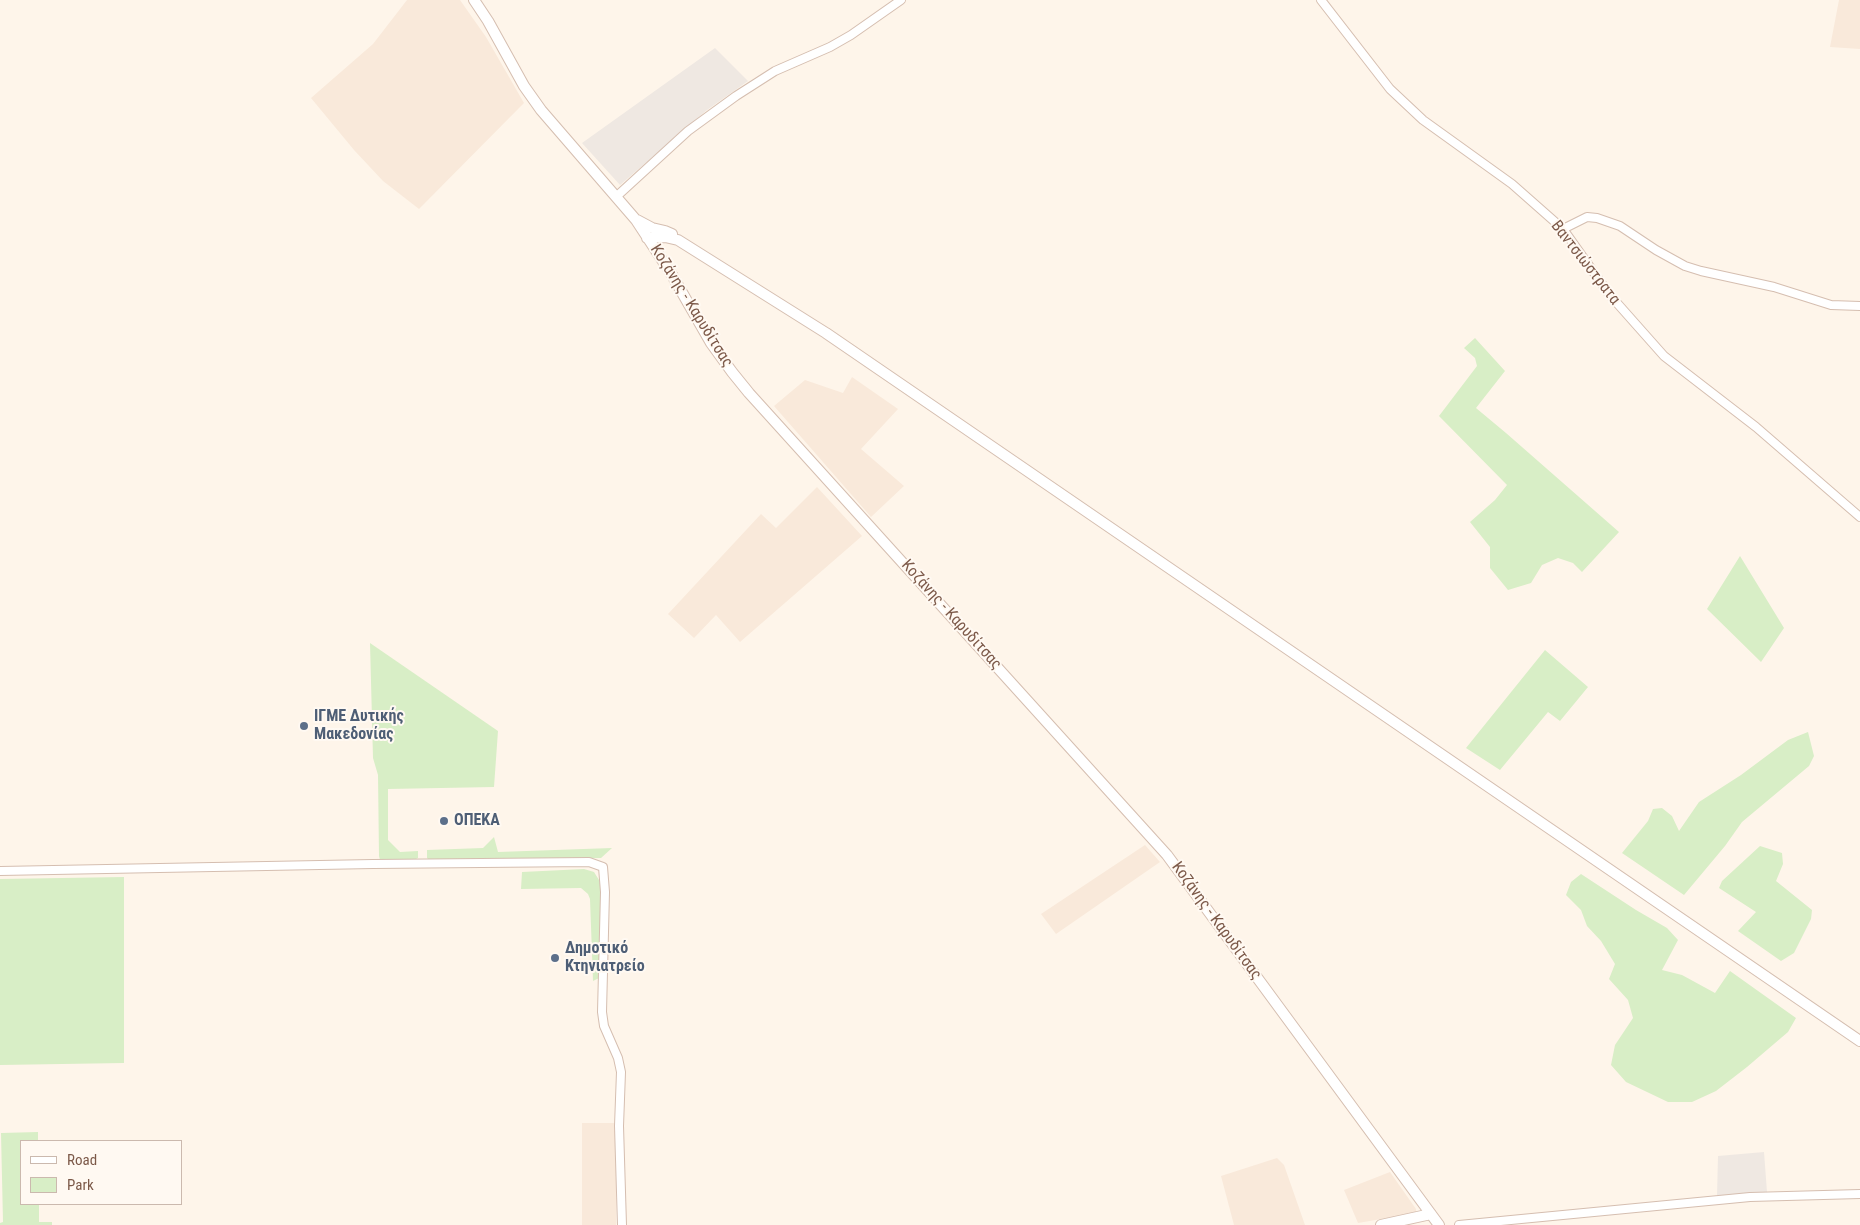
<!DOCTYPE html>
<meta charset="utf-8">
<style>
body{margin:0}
#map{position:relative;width:1860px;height:1225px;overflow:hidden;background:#fef5ea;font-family:"Roboto Condensed",sans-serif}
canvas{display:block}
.legend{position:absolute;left:20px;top:1140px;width:162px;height:65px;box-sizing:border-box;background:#fff9f2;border:1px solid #cbb9ae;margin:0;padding:6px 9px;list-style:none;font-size:15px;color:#7c5949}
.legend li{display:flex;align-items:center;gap:10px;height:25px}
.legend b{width:25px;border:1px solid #cbb9ae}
</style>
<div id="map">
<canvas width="1860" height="1225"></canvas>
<ul class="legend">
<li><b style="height:6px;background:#fff"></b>Road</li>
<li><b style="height:14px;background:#d8eec6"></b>Park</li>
</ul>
</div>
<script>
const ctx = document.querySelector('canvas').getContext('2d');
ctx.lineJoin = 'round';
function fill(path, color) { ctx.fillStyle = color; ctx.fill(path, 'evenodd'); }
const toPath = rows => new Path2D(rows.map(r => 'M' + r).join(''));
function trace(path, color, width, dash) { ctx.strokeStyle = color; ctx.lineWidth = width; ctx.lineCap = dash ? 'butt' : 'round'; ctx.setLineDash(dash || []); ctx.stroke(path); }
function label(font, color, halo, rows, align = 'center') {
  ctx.font = font + ' "Roboto Condensed",sans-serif'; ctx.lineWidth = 4; ctx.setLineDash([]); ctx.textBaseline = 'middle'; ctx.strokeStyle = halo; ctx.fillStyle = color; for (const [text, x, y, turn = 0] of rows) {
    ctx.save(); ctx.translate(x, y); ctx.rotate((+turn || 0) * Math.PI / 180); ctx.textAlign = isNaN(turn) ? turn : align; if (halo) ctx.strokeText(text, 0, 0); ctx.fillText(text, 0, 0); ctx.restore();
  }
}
fill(toPath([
 [407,0,460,0,486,37,524,103,419,209,383,181,354,150,311,98,373,44],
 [1839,0,1860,0,1860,49,1830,47],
 [852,377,898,409,861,449,904,486,871,517,774,406,805,380,843,393],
 [817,487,862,536,740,642,716,615,694,638,668,614,761,514,776,528],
 [1145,845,1160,862,1056,934,1041,914],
 [582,1123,616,1123,616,1225,582,1225],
 [1277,1158,1284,1165,1305,1225,1234,1225,1221,1176],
 [1390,1172,1416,1209,1416,1213,1358,1223,1344,1190]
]), '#f9e9da');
fill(toPath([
 [715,48,748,81,707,110,620,185,582,143],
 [1764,1152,1767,1192,1717,1196,1718,1156]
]), '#efe8e2');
fill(toPath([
 [1475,338,1505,371,1476,408,1506,433,1619,532,1582,572,1573,563,1558,558,1542,565,1531,583,1508,590,1490,568,1490,547,1470,522,1495,500,1507,485,1439,416,1477,366,1475,358,1464,348],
 [1740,556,1784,628,1761,662,1707,609],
 [370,643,498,731,494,787,388,789,388,840,400,852,418,851,418,858,414,860,380,860,379,856,378,775,373,758],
 [1545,650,1588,687,1560,721,1548,712,1500,770,1466,748],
 [1808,732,1814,756,1809,766,1742,822,1725,846,1684,895,1622,853,1648,821,1653,809,1662,808,1672,816,1679,831,1699,802,1741,775,1788,740],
 [494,837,498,852,612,848,601,858,429,860,427,858,427,850,483,848],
 [1760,846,1782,853,1783,864,1776,881,1812,910,1811,919,1794,953,1781,961,1738,931,1756,912,1719,888,1722,881],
 [584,869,594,872,599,880,602,889,599,978,593,981,590,899,588,894,581,888,521,889,522,872],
 [1581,874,1636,910,1667,928,1678,940,1662,970,1682,975,1715,993,1730,971,1796,1018,1788,1032,1747,1067,1716,1091,1692,1102,1668,1102,1626,1082,1611,1065,1615,1045,1633,1018,1628,1000,1609,979,1615,964,1601,941,1587,926,1581,910,1566,895,1571,882],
 [124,877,124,1063,0,1065,0,879],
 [38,1132,38,1141,21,1141,21,1204,39,1204,39,1222,52,1222,52,1225,0,1225,0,1223,3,1222,1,1133]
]), '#d8eec6');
const minor = toPath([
 [1321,0,1390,89,1423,120,1512,184,1563,229,1609,294,1664,356,1756,427,1860,517],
 [617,196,688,131,736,96,775,71,830,47,851,35,901,0],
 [1563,229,1587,217,1597,218,1620,226,1656,250,1685,266,1701,271,1774,287,1831,305,1860,306],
 [0,871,373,864,589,862,603,867,605,892,602,1012,604,1026,618,1058,621,1072,619,1126,622,1225],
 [1459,1225,1750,1197,1860,1194]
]);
const tertiary = toPath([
 [474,0,488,21,524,86,541,110,636,220,672,275,711,343,732,372,749,393,1167,855,1439,1225],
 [637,220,652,228,665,231,672,234],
 [647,238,665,237,678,240,826,333,1860,1041],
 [1381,1225,1431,1214]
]);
trace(minor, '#d5beb0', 10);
trace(tertiary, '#d5beb0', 12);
trace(minor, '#fff', 8);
trace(tertiary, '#fff', 10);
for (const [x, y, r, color] of [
 [304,726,5,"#5c6f8a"],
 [444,821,5,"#5c6f8a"],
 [555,958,5,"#5c6f8a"]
]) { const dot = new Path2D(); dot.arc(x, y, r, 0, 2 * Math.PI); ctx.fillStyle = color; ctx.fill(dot); trace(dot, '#fff9f2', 2); }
label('16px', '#7c5949', '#fff9f2', [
 ["Βαντσιώστρατα",1585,263,52],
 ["Κοζάνης - Καρυδίτσας",691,306,58],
 ["Κοζάνης - Καρυδίτσας",951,615,48],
 ["Κοζάνης - Καρυδίτσας",1216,921,54]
]);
label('bold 16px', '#4e5e75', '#fff9f2', [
 ["ΙΓΜΕ Δυτικής",314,717],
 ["Μακεδονίας",314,735],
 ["ΟΠΕΚΑ",454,821],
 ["Δημοτικό",565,949],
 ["Κτηνιατρείο",565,967]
], 'left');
</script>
